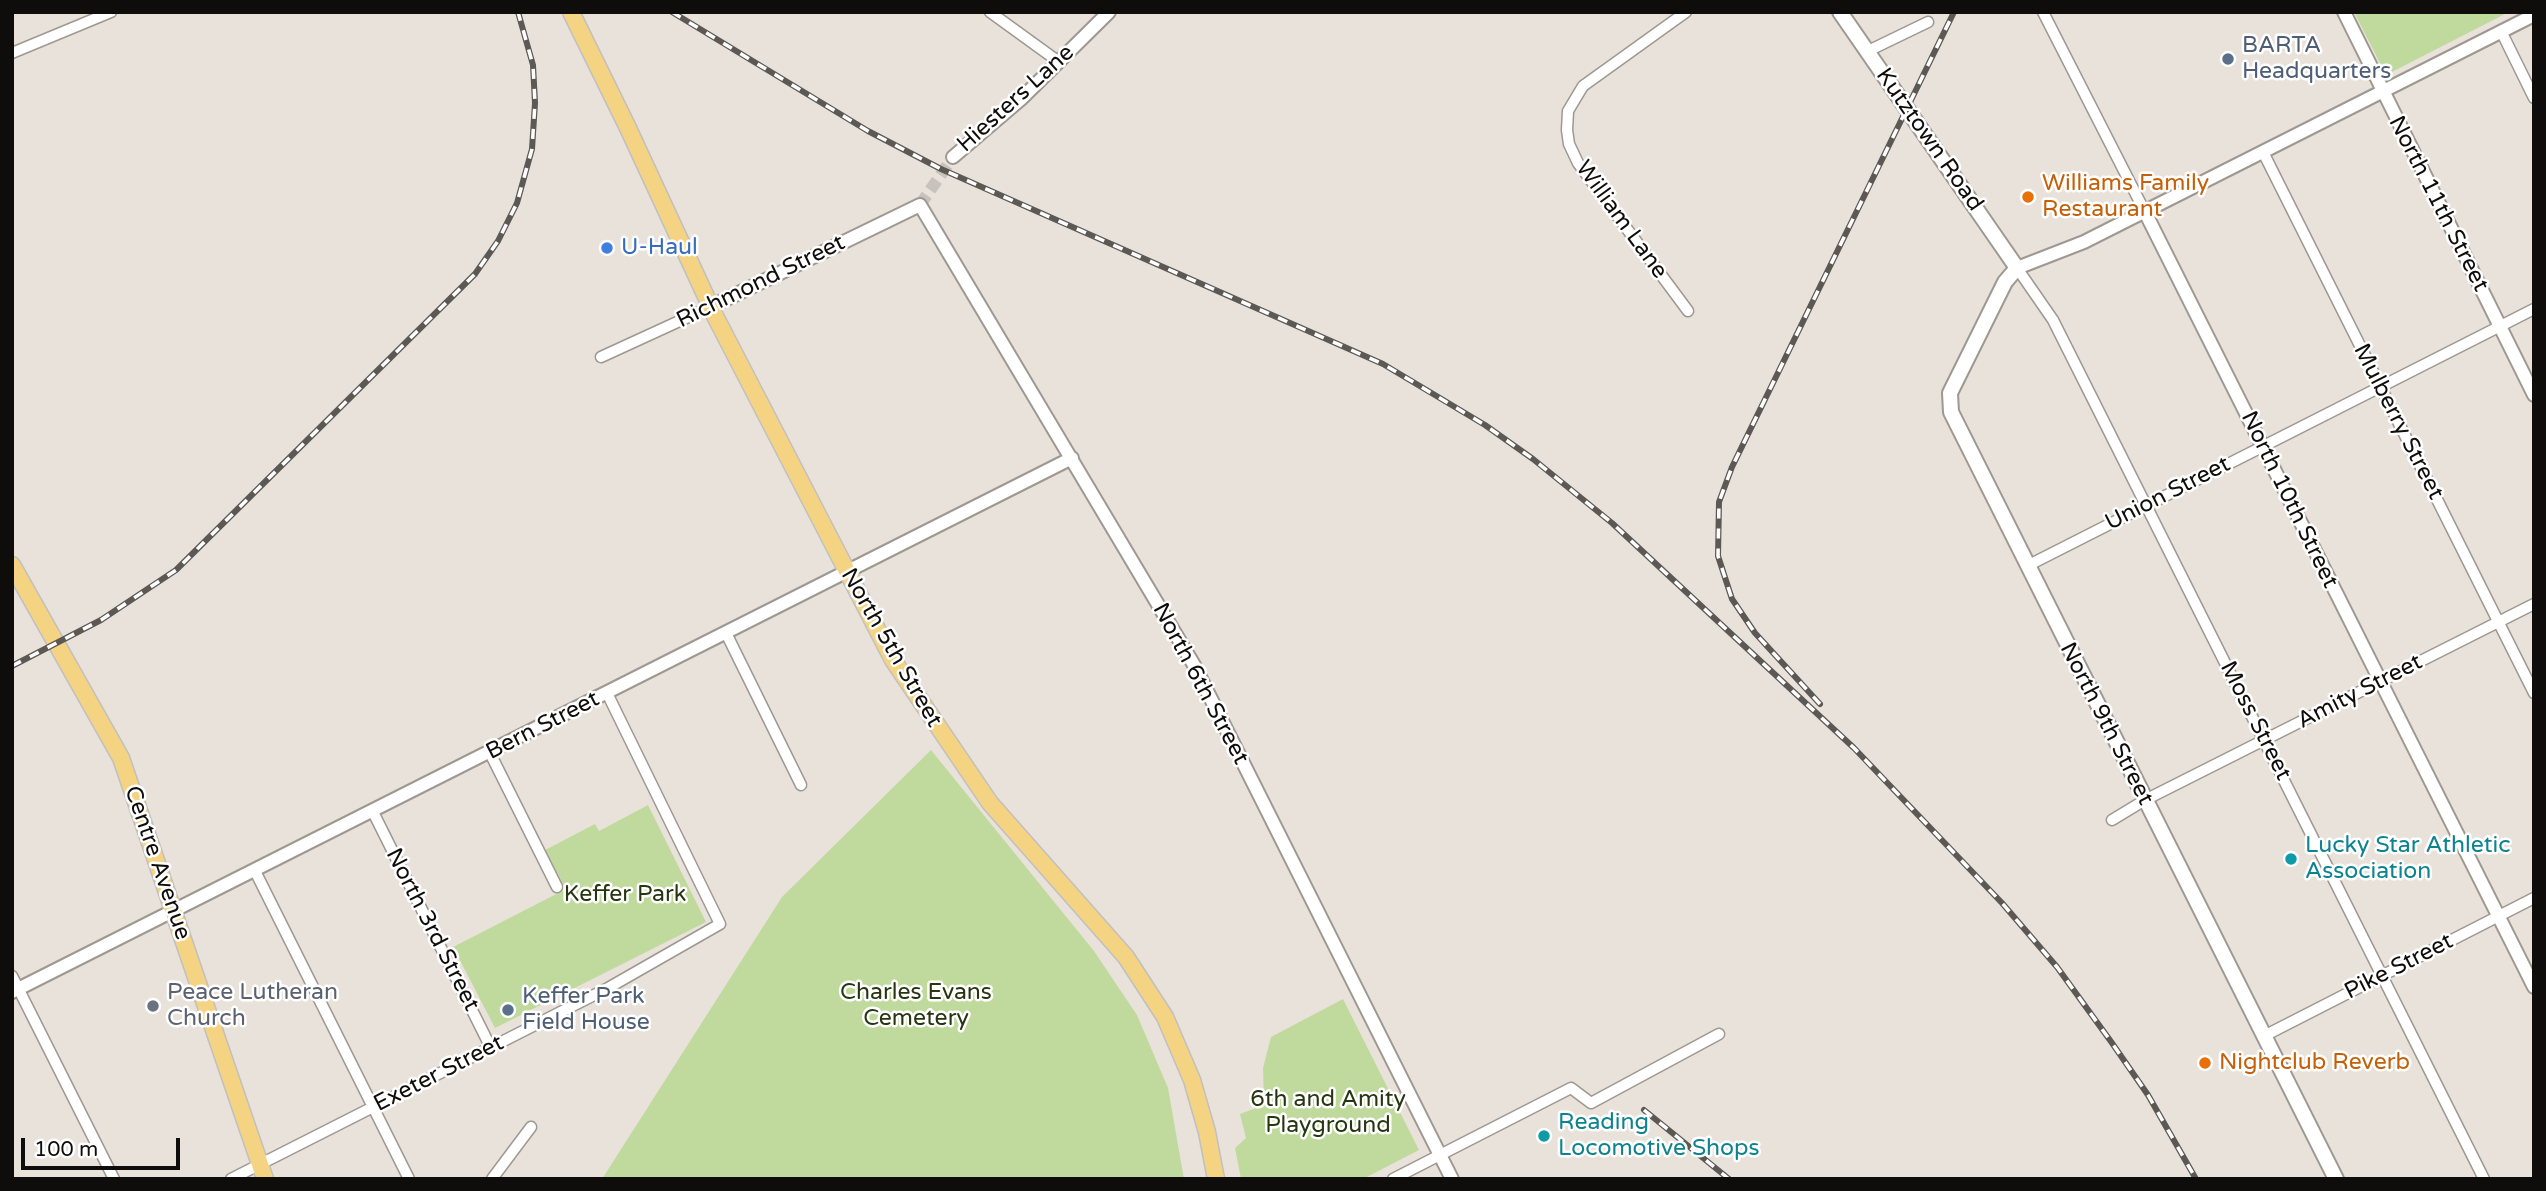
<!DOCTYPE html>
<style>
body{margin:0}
#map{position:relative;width:2546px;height:1191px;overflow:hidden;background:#e9e2db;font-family:"Varela Round",sans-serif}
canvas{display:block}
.frame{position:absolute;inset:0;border:14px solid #0f0d0b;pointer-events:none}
.scale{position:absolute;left:21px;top:1138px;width:159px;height:32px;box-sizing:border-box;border:4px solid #0f0d0b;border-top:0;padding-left:9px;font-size:21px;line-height:24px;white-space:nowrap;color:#0f0d0b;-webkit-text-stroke:5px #fff;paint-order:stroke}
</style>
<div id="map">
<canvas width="2546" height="1191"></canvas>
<div class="frame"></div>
<div class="scale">100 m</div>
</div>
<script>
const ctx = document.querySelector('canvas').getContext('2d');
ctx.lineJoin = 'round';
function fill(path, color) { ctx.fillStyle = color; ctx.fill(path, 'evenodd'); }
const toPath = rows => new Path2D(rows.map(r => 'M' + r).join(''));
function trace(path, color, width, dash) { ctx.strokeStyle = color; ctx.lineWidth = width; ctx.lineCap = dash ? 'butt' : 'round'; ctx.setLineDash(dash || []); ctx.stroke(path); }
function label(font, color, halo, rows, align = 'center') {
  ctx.font = font + ' "Varela Round",sans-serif'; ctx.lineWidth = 5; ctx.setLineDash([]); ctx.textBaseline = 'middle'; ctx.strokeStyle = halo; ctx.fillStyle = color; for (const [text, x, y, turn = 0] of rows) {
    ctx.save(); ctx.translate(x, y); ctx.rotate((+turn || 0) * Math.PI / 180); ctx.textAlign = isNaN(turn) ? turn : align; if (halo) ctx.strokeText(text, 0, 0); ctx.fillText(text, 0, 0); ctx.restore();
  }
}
fill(toPath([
 [2354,12,2509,12,2386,75],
 [931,750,1094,951,1137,1015,1168,1088,1184,1179,602,1179,782,897],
 [648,805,706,922,495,1028,453,947,566,889,545,850,595,824,599,831],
 [1343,999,1419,1150,1363,1179,1241,1179,1235,1148,1246,1138,1240,1114,1264,1105,1263,1068,1271,1037]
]), '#c0da9e');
trace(toPath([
 [920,205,953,157]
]), '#c8c2bc', 12, [12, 6]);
const minor = toPath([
 [990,12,1059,62],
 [1686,12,1583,86,1568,111,1567,130,1569,144,1578,163,1688,311],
 [2043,12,2145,212],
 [2501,31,2534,98],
 [1868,51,1928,22],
 [12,53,111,12],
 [2263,152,2534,693],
 [2017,268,2053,320,2484,1179],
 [601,357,710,307],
 [2027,566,2534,309],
 [726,633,801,785],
 [490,753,557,887],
 [373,812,491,1048],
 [2112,820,2145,800,2534,604],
 [255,871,409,1179],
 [12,976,114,1179],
 [2264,1036,2534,898],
 [231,1179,608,988,720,924,607,693],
 [492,1179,531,1127],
 [1393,1179,1571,1088,1591,1103,1719,1034]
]);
const tertiary = toPath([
 [2344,12,2534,395],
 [953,157,1021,99,1109,12],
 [2145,212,2534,987],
 [2017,268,2084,242,2534,15],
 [710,307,920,205,1194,665,1452,1179],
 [12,992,1072,458]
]);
const secondary = toPath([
 [1840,12,2017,268,2005,282,1950,393,1951,412,2336,1179]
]);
const primary = toPath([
 [571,12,628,128,715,316,893,660,990,803,1126,957,1165,1017,1192,1080,1207,1132,1216,1179],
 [12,565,121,758,265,1179]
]);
trace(minor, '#9e9891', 13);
trace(tertiary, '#9e9891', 16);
trace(secondary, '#9e9891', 18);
trace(primary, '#c1c0c0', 19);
trace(minor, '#fff', 10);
trace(tertiary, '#fff', 12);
trace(secondary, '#fff', 14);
trace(primary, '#f4d383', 16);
const rail = toPath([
 [672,12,868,131,941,169,1383,364,1485,425,1533,459,1612,523,1854,748,2002,903,2057,967,2112,1043,2148,1095,2196,1179],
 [12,666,101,620,176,570,475,274,498,241,517,203,532,149,535,103,533,65,518,12],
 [1820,704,1755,633,1732,599,1718,556,1719,502,1732,467,1954,12],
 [1644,1110,1729,1179]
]);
trace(rail, '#5c5854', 6);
trace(rail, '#fff', 3.5, [10]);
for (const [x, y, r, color] of [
 [2228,59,7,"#5c6f8a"],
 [2028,197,7,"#e8710a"],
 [607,248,7,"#3f7fe0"],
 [2291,859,7,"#0f9aa8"],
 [153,1006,7,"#6b7280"],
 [508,1010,7,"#5c6f8a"],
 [2205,1063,7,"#e8710a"],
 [1544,1136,7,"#0f9aa8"]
]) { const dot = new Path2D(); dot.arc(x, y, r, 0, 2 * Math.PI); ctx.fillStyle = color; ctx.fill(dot); trace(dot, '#fff', 2.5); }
label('23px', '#4e5e75', '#fff', [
 ["BARTA",2242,46],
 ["Headquarters",2242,72],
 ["Keffer Park",522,997],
 ["Field House",522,1023]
], 'left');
label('23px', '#0f0d0b', '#fff', [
 ["Hiesters Lane",1016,99,-42],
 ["Kutztown Road",1929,140,55],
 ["North 11th Street",2438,204,63],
 ["William Lane",1621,220,54],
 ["Richmond Street",761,282,-26],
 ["Mulberry Street",2398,422,63],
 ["Union Street",2168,494,-27],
 ["North 10th Street",2289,500,64],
 ["North 5th Street",891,648,60],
 ["North 6th Street",1200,684,62],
 ["Amity Street",2360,692,-27],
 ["Moss Street",2255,721,63],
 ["North 9th Street",2106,724,63],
 ["Bern Street",543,726,-27],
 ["Centre Avenue",157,863,71],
 ["North 3rd Street",432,930,63],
 ["Pike Street",2399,967,-27],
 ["Exeter Street",439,1074,-27]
]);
label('23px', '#c56008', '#fff', [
 ["Williams Family",2042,184],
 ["Restaurant",2042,210],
 ["Nightclub Reverb",2219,1063]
], 'left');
label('23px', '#366cbe', '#fff', [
 ["U-Haul",621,248]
], 'left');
label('23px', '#0d838f', '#fff', [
 ["Lucky Star Athletic",2305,846],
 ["Association",2305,872],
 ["Reading",1558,1123],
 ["Locomotive Shops",1558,1149]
], 'left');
label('23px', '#273511', '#fff', [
 ["Keffer Park",625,895],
 ["Charles Evans",916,993],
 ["Cemetery",916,1019],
 ["6th and Amity",1328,1100],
 ["Playground",1328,1126]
]);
label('23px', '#5b616d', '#fff', [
 ["Peace Lutheran",167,993],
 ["Church",167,1019]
], 'left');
</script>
